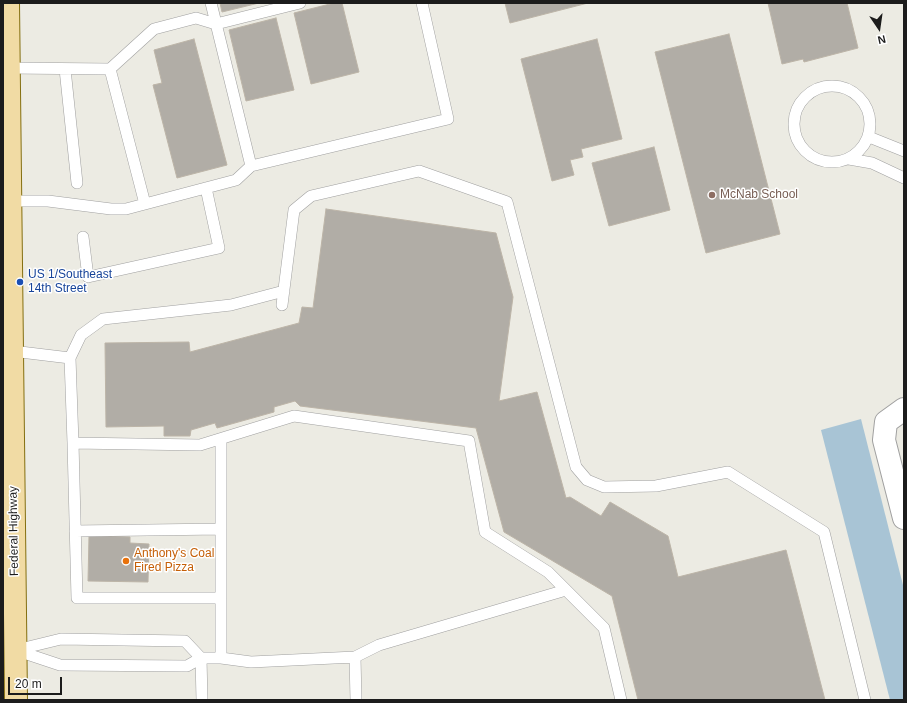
<!DOCTYPE html>
<style>
body{margin:0}
#map{position:relative;width:907px;height:703px;overflow:hidden;background:#ecebe3;font-family:Helvetica,sans-serif}
canvas{display:block}
.frame{position:absolute;inset:0;border:4px solid #1c1c1c;pointer-events:none}
.north{position:absolute;left:859px;top:8px;width:40px;height:40px;-webkit-text-stroke:3px #fff;paint-order:stroke;rotate:167deg;font-size:11px;font-weight:700;line-height:16px;text-align:center;color:#1c1c1c}
.north::after{content:'';display:block;margin:auto;width:14px;height:18px;background:#1c1c1c;clip-path:polygon(50% 0,100% 100%,50% 72%,0 100%)}
.scale{position:absolute;left:8px;top:677px;width:54px;height:18px;box-sizing:border-box;border:2px solid #1c1c1c;border-top:0;padding-left:5px;font-size:12px;line-height:14px;white-space:nowrap;color:#1c1c1c;-webkit-text-stroke:3px #fff;paint-order:stroke}
</style>
<div id="map">
<canvas width="907" height="703"></canvas>
<div class="frame"></div>
<div class="north">N</div>
<div class="scale">20 m</div>
</div>
<script>
const ctx = document.querySelector('canvas').getContext('2d');
ctx.lineJoin = 'round';
function fill(path, color) { ctx.fillStyle = color; ctx.fill(path, 'evenodd'); }
const toPath = rows => new Path2D(rows.map(r => 'M' + r).join(''));
function trace(path, color, width, dash) { ctx.strokeStyle = color; ctx.lineWidth = width; ctx.lineCap = dash ? 'butt' : 'round'; ctx.setLineDash(dash || []); ctx.stroke(path); }
function label(font, color, halo, rows, align = 'center') {
  ctx.font = font + ' Helvetica,sans-serif'; ctx.lineWidth = 3; ctx.setLineDash([]); ctx.textBaseline = 'middle'; ctx.strokeStyle = halo; ctx.fillStyle = color; for (const [text, x, y, turn = 0] of rows) {
    ctx.save(); ctx.translate(x, y); ctx.rotate((+turn || 0) * Math.PI / 180); ctx.textAlign = isNaN(turn) ? turn : align; if (halo) ctx.strokeText(text, 0, 0); ctx.fillText(text, 0, 0); ctx.restore();
  }
}
fill(toPath([
 [861,419,904,589,904,700,890,700,821,430]
]), '#a8c4d5');
const building = toPath([
 [220,3,259,3,222,12,220,3],
 [334,3,342,3,359,72,311,84,294,13,334,3],
 [505,3,588,3,510,23,505,3],
 [768,3,847,3,858,48,804,62,803,59,782,64,768,3],
 [276,18,294,90,246,101,229,30,276,18],
 [729,34,780,234,706,253,655,52,729,34],
 [194,39,227,165,177,178,153,85,162,83,154,50,194,39],
 [597,39,622,139,581,149,583,157,570,160,574,175,552,181,521,59,597,39],
 [654,147,670,210,609,226,592,163,654,147],
 [326,209,496,233,513,297,499,401,537,392,566,498,570,497,601,516,610,502,668,536,678,577,786,550,825,700,638,700,612,596,504,532,476,428,300,406,295,401,274,407,274,412,217,428,215,423,191,430,190,436,164,436,164,426,106,427,105,343,189,342,190,352,299,323,302,307,313,308,326,209],
 [89,536,130,537,130,543,149,544,148,582,88,581,89,536]
]);
fill(building, '#b1ada6');
trace(building, '#bcb4a7', 1);
const service = toPath([
 [9,68,110,69,154,29,196,18,216,24,300,3],
 [65,69,77,183],
 [110,69,145,204],
 '794 124a38 38 0 1 1 76 0a38 38 0 1 1-76 0Z',
 [869,137,904,151],
 [849,159,872,163,904,178],
 [251,166,448,119,422,3],
 [11,201,48,201,111,209,126,209,236,180,251,166,211,3],
 [83,237,88,277,219,248,206,188],
 [282,305,294,210,311,196,419,171,507,202,576,467,587,480,604,487,656,486,728,472,824,532,865,700],
 [12,351,70,358,73,443,200,445,294,416,469,441,485,532,548,572,604,628,621,700],
 [70,358,81,335,103,319,231,305,284,291],
 [221,440,221,658],
 [73,443,77,598,221,598],
 [75,531,221,529],
 [15,650,60,665,187,666,201,658,221,658,251,662,355,657,356,700],
 [16,650,61,639,185,641,201,658,202,700],
 [355,657,379,645,566,590]
]);
const minor = toPath([
 [904,409,886,422,884,440,904,518]
]);
const primary = toPath([
 [8,3,16,700]
]);
trace(service, '#a0a0a0', 12);
trace(minor, '#a0a0a0', 24);
trace(primary, '#846f11', 24);
trace(service, '#fff', 11);
trace(minor, '#fff', 22);
trace(primary, '#f1dba4', 22);
for (const [x, y, r, color] of [
 [712,195,4,"#8d6e63"],
 [20,282,4,"#1a4fb4"],
 [126,561,4,"#e8710a"]
]) { const dot = new Path2D(); dot.arc(x, y, r, 0, 2 * Math.PI); ctx.fillStyle = color; ctx.fill(dot); trace(dot, '#fff', 1.5); }
label('12px', '#785e54', '#fff', [
 ["McNab School",720,195]
], 'left');
label('12px', '#164399', '#fff', [
 ["US 1/Southeast",28,275],
 ["14th Street",28,289]
], 'left');
label('12px', '#1c1c1c', '#fff', [
 ["Federal Highway",14,531,-91]
]);
label('12px', '#c56008', '#fff', [
 ["Anthony's Coal",134,554],
 ["Fired Pizza",134,568]
], 'left');
</script>
